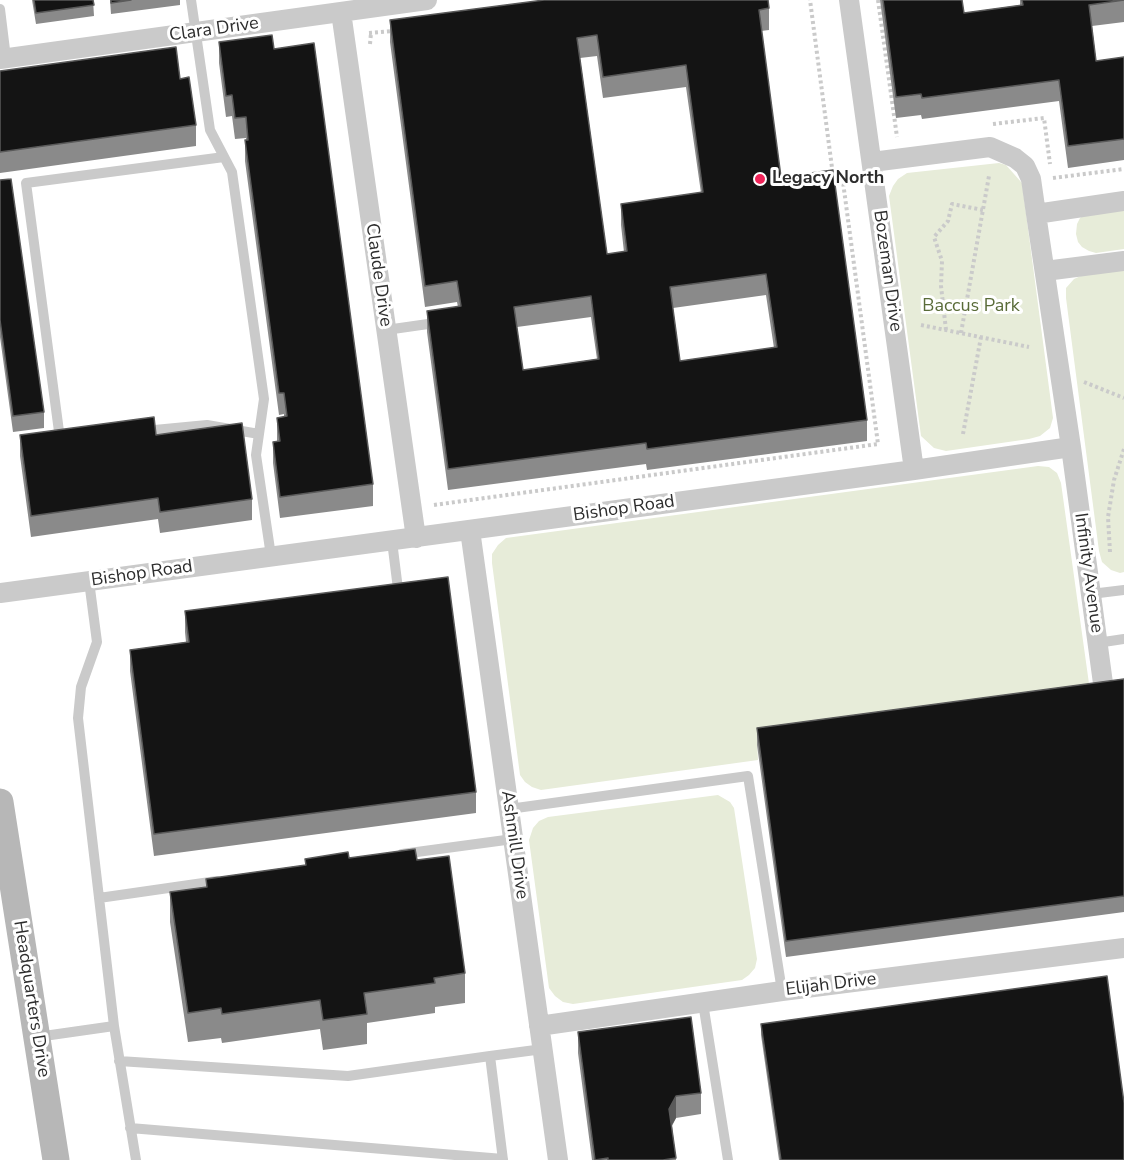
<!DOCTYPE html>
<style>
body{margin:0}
canvas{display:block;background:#fff}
</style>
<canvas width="1124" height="1160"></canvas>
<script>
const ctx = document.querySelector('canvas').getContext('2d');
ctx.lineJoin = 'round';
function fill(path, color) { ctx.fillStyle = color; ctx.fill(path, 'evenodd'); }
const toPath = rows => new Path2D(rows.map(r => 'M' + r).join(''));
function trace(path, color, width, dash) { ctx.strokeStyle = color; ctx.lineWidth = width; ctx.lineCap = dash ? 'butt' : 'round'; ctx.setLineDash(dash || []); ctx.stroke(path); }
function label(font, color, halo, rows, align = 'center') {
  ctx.font = font + ' "Nunito Sans",sans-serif'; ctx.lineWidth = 6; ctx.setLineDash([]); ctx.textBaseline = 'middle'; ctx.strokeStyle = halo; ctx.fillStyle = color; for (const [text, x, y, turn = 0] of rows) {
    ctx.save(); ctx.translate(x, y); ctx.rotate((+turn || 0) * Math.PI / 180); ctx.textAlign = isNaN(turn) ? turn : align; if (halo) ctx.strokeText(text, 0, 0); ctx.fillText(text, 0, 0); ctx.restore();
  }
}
fill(toPath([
 [999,163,1006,165,1022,183,1053,418,1050,428,1040,436,1029,439,946,451,934,448,921,436,889,196,893,186,898,179,907,173],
 [1124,206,1124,249,1096,253,1089,251,1082,247,1078,242,1076,234,1077,224,1080,218,1086,213],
 [1124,269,1124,572,1120,573,1111,570,1102,562,1099,551,1066,298,1066,288,1074,279,1085,274],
 [1038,466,1049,467,1057,473,1061,483,1091,698,757,743,758,760,541,790,532,787,525,782,520,775,492,563,492,554,498,545,506,538],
 [718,795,730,802,734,808,757,959,755,968,749,975,742,980,573,1004,563,1002,555,996,549,988,529,840,533,828,539,821,548,817]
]), '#e7ecd9');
trace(toPath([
 [878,0,897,137],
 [369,33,394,31],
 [370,44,371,33],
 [993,124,1044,118,1050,164],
 [1053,178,1124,169],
 [921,325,1029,347],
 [946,330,941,286,942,261,934,237,948,221,952,204,983,210],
 [961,333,989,176],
 [1084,382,1124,398],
 [963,434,981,337],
 [434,505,878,444,843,182,834,183,810,0],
 [1110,552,1108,517,1114,480,1124,449]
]), '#cacaca', 4, [3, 3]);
trace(toPath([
 [191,0,210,130,232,172,264,399,256,455,271,556],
 [0,9,6,58],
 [386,330,442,322],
 [144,431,207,425,259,434],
 [62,439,60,439,26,183,224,157],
 [392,541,399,597],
 [89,581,97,642,81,687,78,718,114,1026,136,1160],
 [1091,594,1124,590],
 [1097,643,1124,639],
 [509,809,748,776,782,991],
 [402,854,513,839],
 [99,898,217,881],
 [703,1003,728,1160],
 [37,1037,114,1026],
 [119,1061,348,1076,490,1056],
 [130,1128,503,1159],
 [503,1160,490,1056,543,1049]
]), '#cacaca', 10);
trace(toPath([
 [849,0,914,470],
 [341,12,416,538],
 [0,59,427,0],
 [872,162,990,147,1015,158,1025,166,1031,179,1036,214,1071,447,1105,698],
 [1036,214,1124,201],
 [1045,271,1124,261],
 [470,530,558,1160],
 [0,593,914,470,1071,447],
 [539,1026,782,991,1124,948]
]), '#cacaca', 20);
trace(toPath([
 [0,802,56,1160]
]), '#b7b7b7', 27);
fill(toPath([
 [32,0,93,0,94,16,36,24],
 [110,0,180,0,180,5,111,14],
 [880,0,962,0,964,13,1020,5,1020,0,1124,0,1124,22,1092,26,1096,61,1124,57,1124,160,1068,168,1059,101,922,119,921,115,896,118],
 [769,8,769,30,761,31,781,177,867,420,867,441,647,470,646,464,448,490,427,332,427,311,458,307,457,302,425,307,390,42,390,20],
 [597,56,603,98,686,87,701,193,621,204,621,225,624,252,607,254,580,58],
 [766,295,774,348,680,361,673,308],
 [591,317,597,359,523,370,517,327],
 [219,42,274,49,373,484,373,506,280,518,273,463,273,442,277,441,277,418,284,417,284,414,279,415,245,161,245,140,246,140,246,138,235,139,232,116,226,117,219,63],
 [0,71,196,125,196,146,0,173],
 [0,180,44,412,44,428,13,432,0,337],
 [20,435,156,435,252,499,252,520,160,533,158,519,31,537,20,456],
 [185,611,476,792,476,813,154,856,130,671,130,650,186,642,185,632],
 [1124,679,1124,912,786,957,757,745,757,728],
 [349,858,417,860,465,973,465,1003,435,1007,435,1013,367,1023,367,1044,323,1050,320,1029,222,1043,221,1038,188,1042,170,922,170,892,206,887,206,879,305,865,305,859],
 [761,1024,1124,1160,779,1160,761,1035],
 [578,1032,701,1093,701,1114,676,1118,672,1126,676,1160,592,1160,578,1053]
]), '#8a8a8a');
fill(toPath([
 [676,1096,676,1118,669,1130,669,1109]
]), '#5a5a5a');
const building = toPath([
 [34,0,93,0,94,5,36,13,34,0],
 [111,0,131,0,111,3,111,0],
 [544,0,768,0,769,8,759,10,781,177,833,170,867,420,647,449,646,443,448,469,427,311,461,306,457,281,425,286,390,20,544,0],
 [597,35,603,77,686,65,703,192,621,204,627,251,607,254,577,38,597,35],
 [766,274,777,347,680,361,670,287,766,274],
 [591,296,599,359,523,370,514,307,591,296],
 [883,0,962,0,964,13,1023,5,1022,0,1124,0,1089,5,1096,61,1124,57,1124,139,1068,146,1059,80,922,98,921,94,896,97,883,0],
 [272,35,274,49,314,43,373,484,280,497,273,442,280,441,277,418,287,416,284,393,279,393,245,140,248,140,246,117,235,118,232,95,226,96,219,42,272,35],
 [176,47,180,79,189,77,196,125,0,152,0,71,176,47],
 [11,179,44,412,13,416,0,320,0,180,11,179],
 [154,417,156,435,242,423,252,499,160,512,158,498,31,516,20,435,154,417],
 [448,577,476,792,154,834,130,650,189,642,185,611,448,577],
 [1124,679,1124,896,786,941,757,728,1124,679],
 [415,849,417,860,449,856,465,973,434,978,435,983,364,993,367,1014,323,1020,320,1000,222,1014,221,1008,188,1013,170,892,207,887,206,879,306,865,305,859,348,852,349,858,415,849],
 [1107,976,1124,1103,1124,1160,781,1160,761,1024,1107,976],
 [691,1017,701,1093,676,1096,669,1109,676,1158,663,1160,608,1160,608,1158,595,1160,578,1032,691,1017]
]);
fill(building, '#141414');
trace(building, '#5a5a5a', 1.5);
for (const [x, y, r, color] of [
 [760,179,6,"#f02358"]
]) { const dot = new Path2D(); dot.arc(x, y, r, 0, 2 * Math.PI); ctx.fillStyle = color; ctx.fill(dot); trace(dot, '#fff', 2); }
label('18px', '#2d2d2d', '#fff', [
 ["Clara Drive",214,30,-8],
 ["Bozeman Drive",887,271,82],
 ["Claude Drive",378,275,82],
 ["Bishop Road",624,509,-8],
 ["Infinity Avenue",1088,573,82],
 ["Bishop Road",142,574,-8],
 ["Ashmill Drive",514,845,82],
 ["Elijah Drive",831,985,-7],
 ["Headquarters Drive",31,999,81]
]);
label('bold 18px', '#2d2d2d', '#fff', [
 ["Legacy North",772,179]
], 'left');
label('18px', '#596b38', '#fff', [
 ["Baccus Park",971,307]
]);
</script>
